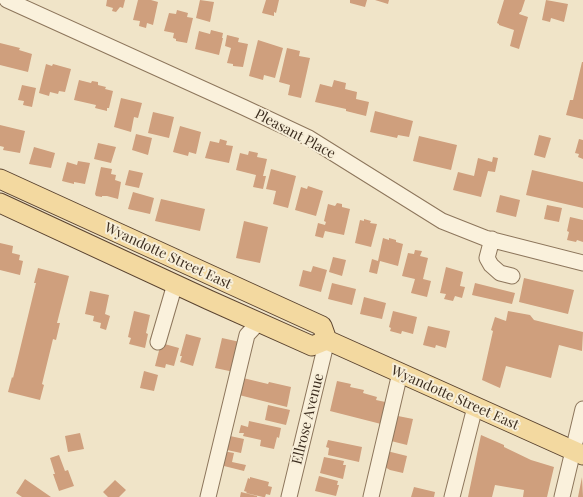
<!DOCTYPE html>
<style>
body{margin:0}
canvas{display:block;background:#f0e4c8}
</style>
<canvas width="583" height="497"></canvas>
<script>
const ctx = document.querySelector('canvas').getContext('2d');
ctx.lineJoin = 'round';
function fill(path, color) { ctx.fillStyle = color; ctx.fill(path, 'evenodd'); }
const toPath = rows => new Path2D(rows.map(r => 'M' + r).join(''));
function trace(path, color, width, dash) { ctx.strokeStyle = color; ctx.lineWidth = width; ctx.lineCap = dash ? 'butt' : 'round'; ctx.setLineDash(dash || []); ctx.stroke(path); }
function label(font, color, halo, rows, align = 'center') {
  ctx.font = font + ' "Playfair Display",serif'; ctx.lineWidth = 4; ctx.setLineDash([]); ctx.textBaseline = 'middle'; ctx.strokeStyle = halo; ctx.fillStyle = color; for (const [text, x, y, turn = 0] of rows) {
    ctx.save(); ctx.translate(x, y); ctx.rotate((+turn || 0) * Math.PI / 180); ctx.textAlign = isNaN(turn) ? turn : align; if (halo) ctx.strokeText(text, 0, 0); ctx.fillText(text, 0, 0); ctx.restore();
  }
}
fill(toPath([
 [107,0,125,0,123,8,120,7,116,12,112,11,113,8,106,6],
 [138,0,151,0,158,2,153,25,147,23,146,28,139,26,140,21,133,20],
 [200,0,214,2,210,22,196,18],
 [266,0,279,0,276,13,274,12,274,16,262,13],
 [350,0,367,0,365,7,350,3],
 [375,0,389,0,388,4],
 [504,0,525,0,521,12,520,12,519,14,528,17,519,49,510,46,514,30,499,25,499,24,497,23],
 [546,0,568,4,564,22,551,18,550,22,542,20],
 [177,10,188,13,187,17,193,18,187,43,176,41,176,39,173,38,174,33,164,31,169,13,176,14],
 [211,30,223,33,222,38,223,38,219,55,195,49,199,31,210,34],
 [227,35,239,38,238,42,248,44,243,67,233,66,233,64,227,63,231,48,225,46],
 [258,40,283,48,275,78,264,75,263,80,249,76],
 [0,43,20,48,19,50,32,54,28,72,0,65],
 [287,48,300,51,299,56,310,58,301,98,288,95,290,85,279,82],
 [582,62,583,62,583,119,566,115,570,100,573,100],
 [46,64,52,66,53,64,71,69,65,92,59,91,58,94,50,92,49,96,39,93],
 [79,80,91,83,92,81,98,82,98,85,106,87,105,89,113,91,109,108,107,108,107,111,95,108,96,105,74,100],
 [334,80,346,83,345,89,357,92,356,99,369,102,366,116,346,111,346,109,315,102,320,84,332,87],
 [22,85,36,88,32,107,23,105,24,101,18,100],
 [121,98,142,103,138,118,134,117,131,132,114,127],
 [375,111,413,121,409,137,398,135,397,138,370,132],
 [153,112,174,117,169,138,148,133],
 [0,125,25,131,20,153,3,150,4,147,0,146],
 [180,126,201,132,196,154,189,152,188,156,173,152],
 [136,134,152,138,148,155,132,150],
 [539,135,551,138,545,158,534,155],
 [419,136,457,145,451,170,413,161],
 [220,139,227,141,226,145,233,146,229,163,205,158,210,141,219,143],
 [579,139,583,140,583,159,578,157,579,154,575,153],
 [98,143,116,147,111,163,94,159],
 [34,147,55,153,51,168,29,164],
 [249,151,258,153,257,157,267,159,263,176,266,176,263,189,253,187,256,175,236,170,240,153,248,155],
 [493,157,498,158,495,172,488,171,481,197,453,190,458,172,474,176,478,158,492,162],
 [78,161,90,163,85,184,74,182,74,184,62,181,67,162,77,165],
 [101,167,112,169,111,174,116,175,115,180,121,182,118,199,107,196,102,196,102,197,96,196,95,194],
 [271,169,296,176,288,208,273,204,276,191,266,189],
 [129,170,143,173,139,188,125,185],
 [532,170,583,182,583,208,526,195],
 [308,186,323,191,316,216,295,210,301,187,307,189],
 [133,192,154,198,150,214,128,209],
 [500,195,520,200,516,217,496,212],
 [161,199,205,209,200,231,155,221],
 [337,203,342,204,342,207,350,209,344,235,325,231,323,238,315,236,318,223,325,225,326,222,324,221,328,204,335,206],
 [547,205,562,208,559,222,544,219],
 [570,217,583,220,583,242,577,240,576,242,567,240,569,232,567,231],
 [364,219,371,221,370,223,377,224,371,247,355,243,360,220,364,221],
 [244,221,268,227,260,263,236,258],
 [383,238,389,240,389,238,396,240,396,242,403,244,398,266,380,261,377,274,369,272,372,259,378,261],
 [0,243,13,246,12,253,20,255,19,260,23,261,20,275,0,270],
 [415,250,422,251,420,256,428,258,423,279,431,281,427,297,411,293,415,279,402,276,408,253,414,254],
 [333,257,346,260,342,276,329,272],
 [313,266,327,270,321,292,299,286,303,270,311,272],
 [446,267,463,272,460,286,465,287,462,298,455,296,453,301,444,299,446,294,440,293],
 [38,268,69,276,57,323,60,323,56,340,53,339,42,384,44,385,40,400,8,392,12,377,13,378,36,283,34,283],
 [524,278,574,290,568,314,519,302],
 [332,283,356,289,352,305,328,299],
 [475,283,515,293,512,304,472,295],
 [90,291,109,295,105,314,110,316,106,330,100,328,101,323,93,321,94,316,85,314],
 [364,297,386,303,382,319,360,314],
 [134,311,150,315,146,333,148,334,145,348,129,344,131,338,128,337],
 [393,311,417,317,413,334,402,331,401,334,390,331,391,328,389,327],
 [508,311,530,315,534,320,583,332,582,351,559,345,551,378,506,366,500,388,482,380,493,331,491,330,495,317,506,321],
 [428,326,450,331,446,348,436,345,435,348,423,345],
 [186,334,201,338,193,366,180,362,182,356,180,356],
 [222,338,240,342,234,372,215,368],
 [161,343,179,348,174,366,166,364,165,368,155,366],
 [144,371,158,375,154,391,140,388],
 [243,378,268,384,269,382,291,387,287,407,239,395],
 [337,381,351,384,350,387,364,390,363,393,377,397,376,400,390,403,385,425,330,411],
 [268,405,290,410,286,425,265,420],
 [398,416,413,419,407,445,391,441,396,420,397,421],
 [249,421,281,428,279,438,277,437,274,449,260,446,261,440,243,436,244,433,239,433,241,425,248,427],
 [80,433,84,449,68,452,65,436],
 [481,435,504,445,504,447,531,460,554,467,547,497,523,497,524,490,495,485,492,497,468,497],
 [230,436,244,439,241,453,227,450],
 [328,440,362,447,359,462,328,455,329,448,326,447],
 [223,451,234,453,232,462,246,465,244,471,220,465],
 [387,451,407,456,403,473,390,470,383,466],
 [59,455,65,471,68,470,74,486,59,491,53,474,55,474,50,458],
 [324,457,344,461,343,465,346,465,343,479,320,473],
 [319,476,338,481,337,485,339,485,336,496,315,491],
 [250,477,269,482,268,486,272,487,270,495,266,494,265,497,263,497,246,493,247,492,244,491,248,478,250,479],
 [582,477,583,497,578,497],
 [25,479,51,497,22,497,16,493],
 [115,480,126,490,119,497,108,497,103,492],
 [414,487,435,492,434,497,411,497],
 [241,492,257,496,257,497,240,497]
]), '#cf9f7d');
const minor = toPath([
 [7,0,243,107,309,138,442,221,485,238,583,263],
 [492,239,487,258,491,265,500,273,512,276],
 [158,342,175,284],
 [208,497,247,335,260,321],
 [289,497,327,340],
 [371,497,400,373],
 [452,497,475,407],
 [562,497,583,409]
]);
const major = toPath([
 [0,179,322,326,327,340],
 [0,203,209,300,312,346,327,340,583,455]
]);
trace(minor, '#8d765c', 17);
trace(major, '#5b4430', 21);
trace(minor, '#faf1dc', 15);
trace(major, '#f3d9a0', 19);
label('14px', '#3d2e20', '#f7eed8', [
 ["Pleasant Place",295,134,28],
 ["Wyandotte Street East",168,256,25],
 ["Wyandotte Street East",455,398,24],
 ["Ellrose Avenue",308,419,-76]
]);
</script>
